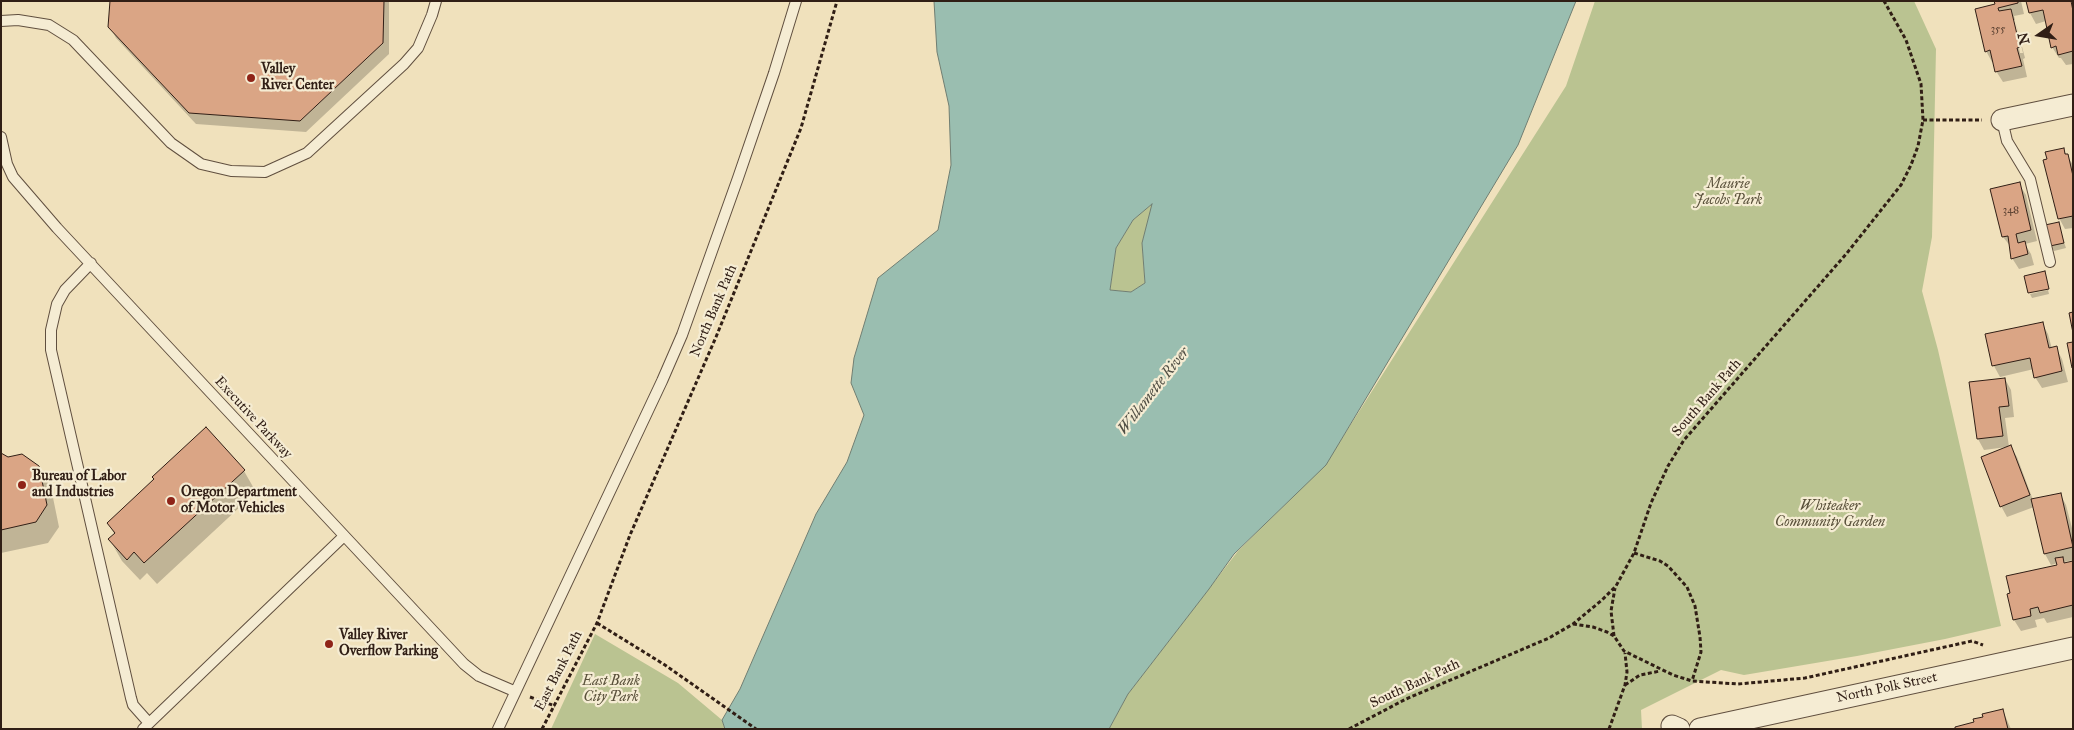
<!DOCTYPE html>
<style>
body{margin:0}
#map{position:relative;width:2074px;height:730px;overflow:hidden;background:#f0e1bc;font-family:"IM FELL Great Primer",serif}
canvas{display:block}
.frame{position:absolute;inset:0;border:2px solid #301e15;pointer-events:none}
.north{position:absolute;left:2014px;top:10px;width:50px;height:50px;-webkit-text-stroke:4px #f5ecd3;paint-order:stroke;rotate:257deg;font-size:14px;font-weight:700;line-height:20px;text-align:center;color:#301e15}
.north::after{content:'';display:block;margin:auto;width:18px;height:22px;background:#301e15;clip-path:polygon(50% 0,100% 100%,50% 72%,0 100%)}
</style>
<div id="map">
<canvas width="2074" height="730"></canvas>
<div class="frame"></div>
<div class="north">N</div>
</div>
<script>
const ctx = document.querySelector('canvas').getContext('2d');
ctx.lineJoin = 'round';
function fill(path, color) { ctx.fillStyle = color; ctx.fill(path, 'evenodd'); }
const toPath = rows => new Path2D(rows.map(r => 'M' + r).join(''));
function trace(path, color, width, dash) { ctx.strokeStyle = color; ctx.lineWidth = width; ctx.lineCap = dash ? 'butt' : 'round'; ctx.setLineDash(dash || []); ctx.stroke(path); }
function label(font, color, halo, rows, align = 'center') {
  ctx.font = font + ' "IM FELL Great Primer",serif'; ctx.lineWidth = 4.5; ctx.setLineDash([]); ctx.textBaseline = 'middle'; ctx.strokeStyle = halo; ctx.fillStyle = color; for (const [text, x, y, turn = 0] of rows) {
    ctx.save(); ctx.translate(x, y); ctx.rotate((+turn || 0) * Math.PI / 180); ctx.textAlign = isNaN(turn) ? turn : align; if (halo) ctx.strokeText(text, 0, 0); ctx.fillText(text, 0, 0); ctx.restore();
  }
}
fill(toPath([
 [1595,1,1914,1,1936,49,1932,237,1922,291,1938,350,2001,626,1945,639,1857,656,1744,675,1721,670,1641,710,1642,729,1109,729,1128,694,1238,551,1325,465,1566,86],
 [1153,203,1142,243,1145,283,1131,292,1110,290,1116,248,1133,220],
 [595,634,678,683,722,720,725,729,551,729]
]), '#bac391');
const water = toPath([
 [934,1,1576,1,1518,145,1326,465,1234,554,1209,589,1128,694,1109,729,725,729,722,720,740,689,816,514,847,462,864,415,851,383,854,358,878,278,938,230,951,165,949,106,937,52,934,1],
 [1152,204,1142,243,1145,283,1131,292,1110,290,1116,248,1133,220,1152,204]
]);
fill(water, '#9abeb0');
trace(water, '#707e72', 1);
fill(toPath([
 [111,1,389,1,389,54,306,132,196,124,116,38,110,27],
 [1996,1,2021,1,2024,14,2014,16,2025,58,2023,59,2027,77,2003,82,1996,71,1994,62,1992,62,1986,51,1997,5],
 [2013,20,2015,20,2023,53,2020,53],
 [2027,1,2073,1,2073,64,2066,65,2061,58,2059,58,2052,47,2046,21,2036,24,2030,13],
 [2063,149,2073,165,2073,228,2065,229,2059,218],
 [2019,184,2026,195,2037,241,2025,244,2031,254,2034,265,2019,269,2012,258,2011,247,2003,237],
 [2058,224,2066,248,2054,251,2051,246],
 [2048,290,2049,294,2032,298,2030,294],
 [2042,323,2048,334,2052,349,2056,348,2062,359,2068,382,2042,388,2035,377,2034,369,2000,377,1994,366,1987,335],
 [2005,379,2011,390,2014,417,2005,418,2009,447,2010,446,2017,457,2033,500,2060,494,2066,505,2073,532,2073,560,2064,562,2066,564,2073,563,2073,617,2047,623,2044,618,2035,620,2037,627,2021,631,2014,620,2008,595,2058,566,2058,563,2051,565,2045,554,2034,507,2007,517,2001,506,2007,447,1984,450,1978,439],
 [1,455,38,467,51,488,59,527,48,543,1,553],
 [244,471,256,492,157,584,147,573,140,580,122,561,110,540,115,535,108,523,155,480],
 [2003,711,2011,729,1957,729,1976,723]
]), '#0003');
const building = toPath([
 [110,1,384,1,383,43,300,121,189,113,108,27,110,1],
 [1994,1,2018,1,2018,3,1998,8,1999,11,2011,9,2020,47,2017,48,2022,66,1995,72,1990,50,1985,52,1975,9,1995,4,1994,1],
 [2026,1,2071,1,2073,11,2073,51,2058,55,2056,46,2051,48,2043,10,2029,13,2026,1],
 [2064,148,2065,154,2068,154,2073,176,2073,216,2058,219,2043,160,2047,159,2045,152,2064,148],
 [2020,182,2031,230,2016,234,2018,243,2025,241,2028,254,2011,259,2008,236,2002,237,1990,189,2020,182],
 [2059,222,2064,243,2050,246,2045,225,2059,222],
 [2045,271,2049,289,2028,293,2024,276,2045,271],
 [2073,312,2073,333,2069,313,2073,312],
 [2043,322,2049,348,2057,346,2062,371,2034,378,2030,358,1992,366,1985,334,2043,322],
 [2073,342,2073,368,2072,368,2067,343,2073,342],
 [2005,378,2009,406,1999,407,2003,436,1977,439,1969,382,2005,378],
 [206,427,245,470,144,563,134,552,127,560,108,539,115,533,107,523,154,479,152,477,206,427],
 [2011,445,2030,495,2000,507,1981,457,2011,445],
 [1,453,8,457,22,454,39,466,47,505,36,522,1,530,1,453],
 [2061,493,2073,547,2044,554,2031,499,2061,493],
 [2063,557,2064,563,2073,561,2073,605,2040,613,2038,607,2030,609,2031,616,2013,620,2007,594,2010,593,2006,576,2057,565,2055,558,2063,557],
 [2003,709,2008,729,1955,729,1955,727,1974,722,1973,719,1983,717,1982,714,2003,709]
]);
fill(building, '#daa585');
trace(building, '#301e15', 1);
const lane = toPath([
 [1,21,18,20,49,25,73,40,171,143,201,164,231,171,265,172,307,153,404,64,418,48,432,15,436,1],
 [2002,120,2007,141,2030,179,2050,262],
 [1,137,7,164,13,177,57,228,464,664,479,676,514,691],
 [91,263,65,290,57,304,51,330,51,350,131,698,133,705,149,723],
 [143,729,344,536],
 [498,729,662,381,682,335,738,178,774,73,796,1]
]);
const street = toPath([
 [2002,120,2073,105],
 [1672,726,1679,729],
 [1700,729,2073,648]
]);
trace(lane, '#604f3f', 12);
trace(street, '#604f3f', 23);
trace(toPath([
 [1923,120,1982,120],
 [1634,553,1660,561,1668,566,1687,587,1695,606,1700,637,1701,652,1692,681],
 [597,623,665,665,756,729],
 [1573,624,1593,627,1607,632,1614,636,1624,651,1673,675,1692,681,1738,684,1805,678,1972,641,1983,645],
 [1614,636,1611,611,1615,588],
 [1625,685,1640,675,1660,671],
 [530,697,555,706],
 [542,729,597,623,630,535,716,337,801,128,837,1],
 [1349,729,1406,699,1549,638,1573,624,1602,600,1616,586,1634,553,1651,503,1668,466,1684,440,1847,253,1901,185,1911,165,1918,146,1923,120,1921,84,1906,40,1884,1],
 [1609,729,1625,685,1627,672,1625,653]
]), '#301e15', 3, [4, 2.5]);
trace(lane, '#f5ecd3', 10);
trace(street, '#f5ecd3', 21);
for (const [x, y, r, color] of [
 [251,78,5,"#8f2418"],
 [22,485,5,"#8f2418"],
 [171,501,5,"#8f2418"],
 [329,644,5,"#8f2418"]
]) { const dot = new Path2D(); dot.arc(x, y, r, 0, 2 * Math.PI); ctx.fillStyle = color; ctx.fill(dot); trace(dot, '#f5ecd3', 2); }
label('11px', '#5a4031', null, [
 ["355",1998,29],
 ["348",2011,210]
]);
label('bold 14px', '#301e15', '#f5ecd3', [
 ["Valley",261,70],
 ["River Center",261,86],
 ["Bureau of Labor",32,477],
 ["and Industries",32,493],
 ["Oregon Department",181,493],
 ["of Motor Vehicles",181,509],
 ["Valley River",339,636],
 ["Overflow Parking",339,652]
], 'left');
label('italic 14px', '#59503a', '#f5ecd3', [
 ["Maurie",1728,185],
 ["Jacobs Park",1728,201],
 ["Whiteaker",1830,507],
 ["Community Garden",1830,523],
 ["East Bank",611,682],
 ["City Park",611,698]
]);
label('14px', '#301e15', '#f5ecd3', [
 ["North Bank Path",714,311,-67],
 ["South Bank Path",1707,398,-49],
 ["Executive Parkway",253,418,47],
 ["East Bank Path",559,671,-63],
 ["South Bank Path",1415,684,-25],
 ["North Polk Street",1887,688,-12]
]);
label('italic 15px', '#504e44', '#f5ecd3', [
 ["Willamette River",1154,391,-52]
]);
</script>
